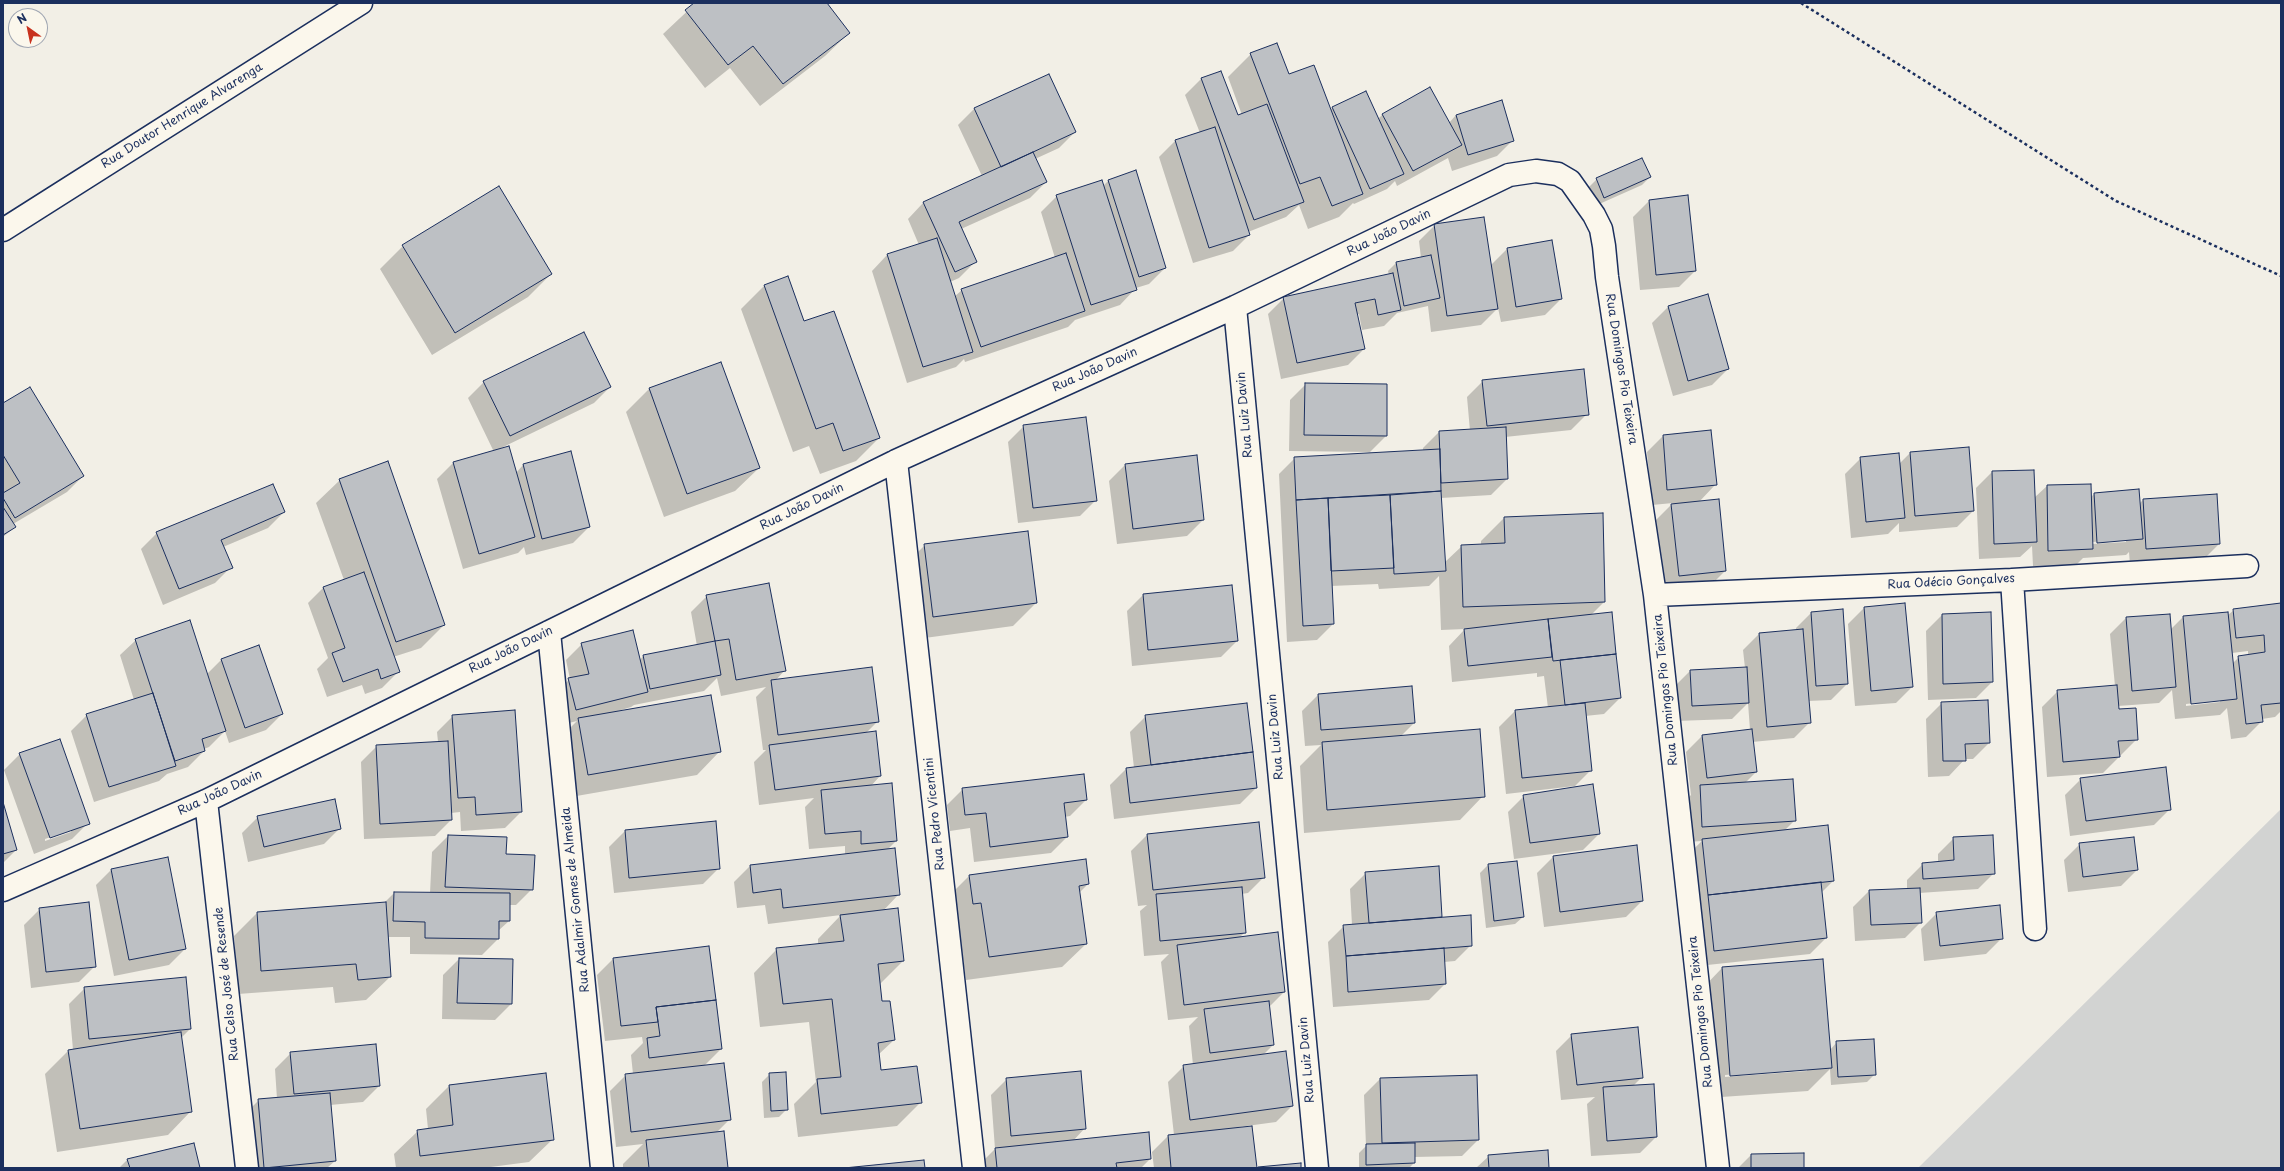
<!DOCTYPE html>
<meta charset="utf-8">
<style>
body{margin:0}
#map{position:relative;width:2284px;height:1171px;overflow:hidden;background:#f2efe6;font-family:"Playpen Sans",sans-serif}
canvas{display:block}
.frame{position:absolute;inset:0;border:4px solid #1b2f5e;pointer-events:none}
.north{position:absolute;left:8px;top:8px;width:40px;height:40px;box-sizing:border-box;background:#fbf7ec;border:1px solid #a1a7b3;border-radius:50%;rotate:327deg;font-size:11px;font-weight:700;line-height:16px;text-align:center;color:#1b2f5e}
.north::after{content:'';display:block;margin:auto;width:14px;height:18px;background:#c8321e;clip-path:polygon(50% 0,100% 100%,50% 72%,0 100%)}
</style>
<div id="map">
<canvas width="2284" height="1171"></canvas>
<div class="frame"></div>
<div class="north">N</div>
</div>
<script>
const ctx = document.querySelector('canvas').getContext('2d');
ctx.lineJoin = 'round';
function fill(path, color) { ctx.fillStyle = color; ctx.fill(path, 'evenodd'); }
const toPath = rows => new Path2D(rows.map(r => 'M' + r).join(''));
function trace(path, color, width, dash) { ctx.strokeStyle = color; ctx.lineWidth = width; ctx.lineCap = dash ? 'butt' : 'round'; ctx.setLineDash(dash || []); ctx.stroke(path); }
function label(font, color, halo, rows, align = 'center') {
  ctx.font = font + ' "Playpen Sans",sans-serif'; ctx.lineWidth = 3; ctx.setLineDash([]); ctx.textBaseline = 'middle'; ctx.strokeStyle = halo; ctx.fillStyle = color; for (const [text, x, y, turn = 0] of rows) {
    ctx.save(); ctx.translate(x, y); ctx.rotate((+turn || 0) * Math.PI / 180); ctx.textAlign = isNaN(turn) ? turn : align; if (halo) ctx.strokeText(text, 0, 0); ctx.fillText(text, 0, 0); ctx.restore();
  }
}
fill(toPath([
 [2281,809,2281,1168,1918,1168]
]), '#d2d3d2');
fill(toPath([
 [696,3,825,3,849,33,825,56,760,106,730,68,705,88,663,34],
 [1251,54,1289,76,1330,110,1333,107,1378,119,1383,114,1449,123,1456,115,1513,140,1497,156,1452,171,1448,158,1397,186,1395,181,1387,189,1354,204,1353,203,1339,217,1308,229,1299,205,1286,217,1248,232,1249,235,1233,251,1193,263,1159,157,1175,141,1200,133,1185,95,1201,79,1220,72,1237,116,1242,115,1228,77],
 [1048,75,1075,132,1059,148,1035,159,1046,182,1030,198,961,229,975,262,959,278,950,282,954,297,962,290,1055,258,1041,212,1057,196,1103,186,1109,180,1165,268,1149,284,1136,288,1120,305,1075,320,1068,327,965,362,964,359,956,367,907,383,872,271,887,255,919,245,908,219,923,203,982,176,958,125,974,109],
 [1650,177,1642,185,1597,205,1589,187,1597,179],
 [1649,201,1695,271,1679,287,1640,290,1633,217],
 [1435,225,1491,265,1507,249,1561,299,1545,315,1501,322,1498,308,1481,325,1431,332,1428,306,1397,313,1384,326,1362,330,1359,314,1357,315,1364,349,1348,365,1281,379,1268,314,1284,298,1389,275,1388,271,1396,263,1421,258,1419,241],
 [403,246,551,274,528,297,432,355,380,269],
 [788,277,804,323,879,438,856,461,820,474,809,446,793,452,741,309,764,286],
 [1707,296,1728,369,1712,385,1673,396,1652,323,1668,307],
 [720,363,759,468,735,491,664,517,626,412,649,389],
 [1483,381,1587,414,1571,430,1505,437,1507,479,1491,495,1441,498,1444,563,1462,546,1481,545,1481,541,1504,518,1604,602,1591,615,1620,698,1604,714,1585,716,1591,770,1575,786,1506,794,1499,727,1515,711,1548,708,1544,676,1537,677,1537,673,1452,682,1449,646,1465,629,1441,630,1439,576,1429,586,1379,589,1378,584,1331,586,1333,624,1317,640,1287,642,1279,474,1295,458,1423,451,1423,448,1439,432,1470,431,1467,397],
 [484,382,610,387,594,403,499,449,516,473,523,465,589,527,573,543,526,555,524,547,518,553,463,569,437,479,453,463,494,452,468,398],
 [1306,384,1386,436,1370,452,1289,451,1290,400],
 [3,404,83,476,67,492,13,524,15,527,3,537],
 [1024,426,1096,500,1080,516,1018,523,1008,442],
 [1710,431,1715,485,1699,502,1725,571,1709,587,1663,592,1656,520,1673,503,1652,505,1647,452,1663,436],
 [1968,448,1973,511,1957,527,1899,532,1899,523,1888,534,1851,538,1845,474,1861,458,1899,464,1910,453],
 [1125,465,1203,520,1187,536,1117,544,1109,481],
 [1992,472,2034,498,2047,486,2091,497,2094,494,2138,490,2139,504,2143,500,2216,495,2219,544,2203,560,2130,565,2129,552,2126,555,2083,558,2076,565,2033,566,2032,546,2020,557,1979,559,1976,488],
 [2126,540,2126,542,2092,544,2092,542],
 [340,480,444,625,421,648,393,657,398,672,382,688,365,694,362,685,327,697,317,669,328,658,308,603,324,587,344,580,316,503],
 [284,512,268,528,223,547,231,567,215,583,163,605,141,549,157,533],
 [925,545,1036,603,1013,626,910,640,902,568],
 [1143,595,1237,641,1221,657,1132,666,1127,611],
 [707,596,785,670,775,681,878,721,866,733,880,776,870,787,896,841,887,850,899,894,883,911,903,961,880,984,882,1002,894,1040,878,1055,880,1071,920,1103,897,1126,798,1137,794,1104,816,1082,809,1022,760,1027,754,973,777,949,818,945,818,939,841,915,768,924,765,905,737,908,734,882,750,866,845,855,845,846,809,849,805,807,814,798,759,805,754,762,766,750,763,750,756,697,766,687,721,696,717,678,704,691,634,705,631,707,618,711,720,751,697,775,565,798,556,742,577,721,560,725,553,695,570,679,566,660,582,644,640,660,643,656,697,646,691,612],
 [1864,608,1912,687,1896,703,1855,706,1848,624],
 [2234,610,2281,611,2281,711,2275,717,2262,719,2262,721,2246,737,2231,739,2227,708,2220,715,2175,719,2172,690,2159,703,2118,706,2119,710,2137,739,2103,773,2047,777,2042,707,2058,691,2115,686,2110,634,2126,618,2170,630,2183,617,2228,613,2228,615],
 [2248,651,2248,655,2239,657,2233,663,2232,653],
 [2220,700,2220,702,2186,706,2186,704],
 [1812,612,1847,684,1831,700,1808,701,1810,722,1794,738,1752,742,1756,772,1745,783,1795,820,1784,831,1833,881,1821,893,1826,938,1810,954,1698,966,1679,863,1702,841,1687,842,1684,802,1691,795,1686,752,1702,736,1750,730,1748,703,1732,719,1676,721,1674,687,1690,671,1745,668,1743,650,1759,634,1796,631,1796,628],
 [1990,613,1992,682,1976,698,1928,700,1926,631,1942,615],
 [136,640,206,675,221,660,282,714,266,730,229,743,225,731,209,747,204,749,204,751,188,767,167,774,159,781,94,802,71,731,87,715,134,700,120,655],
 [1318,695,1414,723,1400,737,1483,796,1460,820,1304,833,1300,766,1321,745,1305,746,1302,711],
 [1942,703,1989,743,1973,759,1965,759,1949,776,1928,777,1926,719],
 [453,716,521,812,505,828,461,831,460,812,451,813,451,820,435,836,364,839,361,762,377,746,438,742,437,732],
 [1146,716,1256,788,1240,804,1114,819,1110,785,1126,769,1134,768,1130,732],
 [20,754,88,823,72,839,34,854,4,770],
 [71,830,71,832,45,841,45,839],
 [2081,779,2170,809,2154,825,2070,836,2065,795],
 [963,789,1086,800,1070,816,1064,817,1067,837,1051,853,974,862,970,828,950,831,947,805],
 [1524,796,1599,834,1583,850,1514,859,1508,812],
 [3,806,16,850,3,863],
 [258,817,340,828,324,844,248,862,242,833],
 [625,831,719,868,703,884,614,893,609,847],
 [1147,835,1264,877,1248,893,1241,894,1245,932,1239,938,1284,992,1269,1007,1273,1045,1263,1055,1292,1106,1276,1122,1239,1127,1256,1168,1154,1168,1152,1152,1168,1136,1174,1135,1168,1082,1184,1066,1193,1065,1189,1026,1198,1017,1168,1020,1161,962,1169,954,1144,956,1140,911,1147,905,1138,906,1131,851],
 [448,836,506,838,505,855,532,889,516,905,509,905,509,921,498,931,498,939,482,955,410,954,410,937,387,937,390,977,366,1000,335,1003,333,987,238,994,234,936,257,913,383,904,394,893,430,893,432,852],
 [1954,838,1994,873,1978,889,1919,893,1921,922,1905,938,1855,941,1853,907,1869,891,1907,889,1907,880,1923,864,1938,862,1938,854],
 [2080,844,2137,870,2121,886,2068,892,2064,860],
 [1553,857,1642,901,1626,917,1544,927,1537,873],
 [1085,860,1088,884,1079,893,1086,944,1062,967,966,980,958,925,950,927,946,899,969,876],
 [1516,862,1523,917,1515,924,1486,928,1480,873,1488,865],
 [1438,867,1441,918,1471,945,1455,961,1444,962,1445,984,1429,1000,1333,1007,1328,942,1344,926,1352,925,1350,889,1366,873],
 [112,869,185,949,169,965,114,976,96,885],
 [40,909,95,966,79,982,31,988,24,925],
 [1937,913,2002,938,1986,954,1924,961,1921,929],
 [708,947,721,1049,704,1066,730,1119,716,1133,727,1168,623,1168,623,1164,643,1144,616,1147,610,1091,626,1075,633,1074,631,1055,643,1043,642,1037,605,1041,597,975,613,959],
 [459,959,512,960,511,1004,495,1020,442,1019,443,975],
 [1722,968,1830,1050,1837,1042,1875,1074,1867,1082,1831,1085,1830,1069,1808,1091,1707,1098,1699,992],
 [1807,1069,1807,1071,1725,1077,1725,1075],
 [85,988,190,1029,181,1038,191,1111,168,1135,57,1152,45,1074,68,1051,73,1050,69,1004],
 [1572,1035,1642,1077,1633,1086,1656,1137,1640,1153,1591,1156,1587,1104,1595,1097,1561,1100,1556,1051],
 [291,1053,379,1086,363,1102,330,1105,335,1161,327,1168,247,1168,243,1116,259,1100,277,1099,275,1069],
 [545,1074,553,1139,529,1162,483,1168,396,1168,394,1154,418,1131,428,1129,426,1109,449,1086],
 [770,1074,787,1109,779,1117,764,1118,762,1082],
 [1007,1079,1085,1128,1073,1141,1150,1159,1141,1168,976,1168,995,1149,991,1095],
 [1380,1079,1478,1140,1462,1156,1414,1157,1414,1163,1409,1168,1359,1168,1359,1153,1366,1146,1364,1095],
 [1751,1155,1803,1168,1738,1168],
 [1489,1156,1548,1168,1476,1168],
 [128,1159,199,1168,119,1168]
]), '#0003');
const building = toPath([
 [694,3,827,3,850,33,783,84,753,46,728,65,685,10,694,3],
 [1277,43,1289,74,1314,65,1363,194,1332,206,1320,177,1300,184,1250,53,1277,43],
 [1221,71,1238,115,1267,104,1304,202,1254,220,1201,78,1221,71],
 [1049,74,1076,132,1001,167,974,108,1049,74],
 [1430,87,1462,145,1413,171,1382,114,1430,87],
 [1366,91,1404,174,1370,189,1332,107,1366,91],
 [1502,100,1514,141,1468,155,1456,115,1502,100],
 [1215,127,1250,235,1209,248,1175,140,1215,127],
 [1033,152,1047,182,959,222,977,262,955,272,923,202,1033,152],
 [1642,158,1651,177,1604,198,1596,178,1642,158],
 [1136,170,1166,268,1139,277,1108,180,1136,170],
 [1102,180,1137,290,1091,305,1056,195,1102,180],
 [499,186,552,274,455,333,402,245,499,186],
 [1688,195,1696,271,1656,275,1649,200,1688,195],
 [1484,217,1498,309,1447,316,1434,224,1484,217],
 [937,238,973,352,923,367,887,254,937,238],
 [1552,240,1562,299,1516,307,1507,248,1552,240],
 [1066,253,1085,311,981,347,961,289,1066,253],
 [1431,255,1440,298,1404,306,1396,262,1431,255],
 [1393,273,1401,310,1378,315,1375,299,1355,303,1365,349,1297,363,1283,297,1393,273],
 [788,276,804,321,834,311,880,438,843,451,833,423,816,429,764,285,788,276],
 [1708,294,1729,369,1688,381,1668,306,1708,294],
 [584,332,611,387,510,436,483,381,584,332],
 [721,362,760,468,687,494,649,388,721,362],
 [1584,369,1589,415,1487,426,1482,380,1584,369],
 [1305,383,1387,384,1387,436,1304,435,1305,383],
 [30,387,84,476,15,518,3,498,3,493,20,483,3,455,3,403,30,387],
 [1086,417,1097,501,1033,508,1023,425,1086,417],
 [1506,427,1508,479,1441,483,1439,431,1506,427],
 [1711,430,1717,485,1667,490,1663,435,1711,430],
 [509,446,535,537,479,554,453,462,509,446],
 [1969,447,1974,511,1915,516,1910,452,1969,447],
 [1440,449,1441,491,1296,500,1294,457,1440,449],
 [571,451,590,527,542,539,523,464,571,451],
 [1899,453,1905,518,1866,522,1860,457,1899,453],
 [1197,455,1204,520,1133,529,1125,464,1197,455],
 [388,461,445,625,396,642,339,479,388,461],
 [2034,470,2037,542,1994,544,1992,471,2034,470],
 [273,484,285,512,221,540,233,568,179,589,156,532,273,484],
 [2091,484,2093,549,2048,551,2047,485,2091,484],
 [2139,489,2143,539,2097,543,2094,493,2139,489],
 [1441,491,1446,571,1394,574,1390,495,1441,491],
 [2217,494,2220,544,2146,549,2143,499,2217,494],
 [1390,495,1394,568,1331,571,1328,498,1390,495],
 [1328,498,1334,624,1303,626,1296,500,1328,498],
 [1719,499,1726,571,1679,576,1671,504,1719,499],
 [3,507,16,527,3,535,3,507],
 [1603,513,1605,602,1463,607,1461,545,1505,543,1504,517,1603,513],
 [1028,531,1037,603,933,617,924,544,1028,531],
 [364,572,400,672,381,679,378,669,343,682,332,653,345,648,323,587,364,572],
 [769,583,786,671,736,680,729,639,715,641,706,595,769,583],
 [1232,585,1238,641,1148,650,1143,594,1232,585],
 [1905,603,1913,687,1871,691,1864,607,1905,603],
 [2281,603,2281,703,2261,705,2263,722,2246,724,2238,656,2265,652,2264,635,2236,638,2233,609,2281,603],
 [1843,609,1848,684,1816,686,1811,612,1843,609],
 [1612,612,1616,654,1553,661,1548,619,1612,612],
 [1991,612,1993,682,1943,684,1942,614,1991,612],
 [2228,612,2237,699,2191,704,2183,616,2228,612],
 [2170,614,2176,687,2132,691,2126,617,2170,614],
 [1548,619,1552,657,1468,666,1464,629,1548,619],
 [190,620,226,731,202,739,205,751,175,761,135,639,190,620],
 [1803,629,1811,723,1767,727,1759,633,1803,629],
 [633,630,648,692,576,710,568,678,589,674,581,643,633,630],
 [715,641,721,675,650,689,643,655,715,641],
 [259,645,283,714,245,728,221,659,259,645],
 [1616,654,1621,698,1565,705,1560,660,1616,654],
 [872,667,879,722,778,735,771,680,872,667],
 [1747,667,1749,703,1692,706,1690,670,1747,667],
 [2117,685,2119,709,2136,708,2138,740,2118,741,2120,757,2063,762,2057,690,2117,685],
 [1412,686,1415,723,1321,730,1318,694,1412,686],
 [153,693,176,766,109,787,86,714,153,693],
 [711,695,721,752,588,775,578,718,711,695],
 [1988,700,1990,743,1965,744,1966,761,1943,761,1941,702,1988,700],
 [1247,703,1253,752,1151,765,1145,715,1247,703],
 [1585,703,1592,771,1522,778,1515,710,1585,703],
 [515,710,522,812,476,815,475,797,458,798,452,715,515,710],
 [1480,729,1485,797,1327,810,1322,742,1480,729],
 [1752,729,1757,772,1707,778,1702,735,1752,729],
 [876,731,881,776,775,790,769,745,876,731],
 [60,739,90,824,50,838,19,753,60,739],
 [448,741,452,820,380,824,376,745,448,741],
 [1253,752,1257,788,1130,803,1126,768,1253,752],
 [2166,767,2171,810,2086,821,2080,778,2166,767],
 [1084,774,1087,800,1064,803,1068,837,990,847,986,813,965,815,962,788,1084,774],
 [1793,779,1796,821,1702,827,1700,785,1793,779],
 [892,783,897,841,861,844,861,831,825,834,821,790,892,783],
 [1593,784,1600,834,1530,843,1523,795,1593,784],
 [335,799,341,829,264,847,257,816,335,799],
 [3,802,17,850,3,854,3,802],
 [716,821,720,869,629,878,625,830,716,821],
 [1259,822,1265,878,1153,890,1147,834,1259,822],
 [1828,825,1834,881,1708,895,1702,839,1828,825],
 [448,835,507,837,506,854,535,855,533,890,445,887,448,835],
 [1993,835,1995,874,1923,879,1922,863,1954,860,1953,837,1993,835],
 [2134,837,2138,870,2083,877,2079,843,2134,837],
 [1637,845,1643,901,1560,912,1553,856,1637,845],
 [895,848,900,895,783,908,781,889,753,893,750,865,895,848],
 [168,857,186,949,129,960,111,869,168,857],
 [1086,859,1089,884,1079,886,1087,944,989,957,981,903,973,904,969,875,1086,859],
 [1517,861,1524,917,1494,921,1488,864,1517,861],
 [1439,866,1442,917,1369,923,1365,872,1439,866],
 [1821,882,1827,938,1714,951,1708,895,1821,882],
 [1242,887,1246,933,1160,941,1156,894,1242,887],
 [1920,888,1922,923,1871,925,1869,890,1920,888],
 [394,892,510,893,510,921,499,921,499,939,425,938,425,922,393,921,394,892],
 [89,902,96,967,46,972,39,908,89,902],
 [386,902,391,977,358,980,356,964,261,971,257,912,386,902],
 [2000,905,2003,939,1940,946,1936,912,2000,905],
 [898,908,904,961,878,964,882,1001,890,1001,895,1040,878,1043,881,1070,917,1066,922,1103,821,1114,817,1079,841,1077,832,999,783,1004,776,948,844,941,840,915,898,908],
 [1471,915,1472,946,1346,956,1343,925,1471,915],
 [1278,932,1285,992,1184,1005,1177,945,1278,932],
 [709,946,716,1000,656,1007,658,1022,621,1026,613,958,709,946],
 [1444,948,1446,984,1348,992,1346,956,1444,948],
 [459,958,513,959,512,1004,457,1003,459,958],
 [1823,959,1832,1068,1730,1076,1722,967,1823,959],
 [186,977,191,1029,89,1039,84,987,186,977],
 [716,1000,722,1049,649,1058,647,1038,660,1036,656,1007,716,1000],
 [1269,1001,1274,1045,1210,1053,1204,1009,1269,1001],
 [1638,1027,1643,1078,1577,1085,1571,1034,1638,1027],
 [181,1032,192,1112,80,1129,68,1050,181,1032],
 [1874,1039,1876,1075,1838,1077,1836,1041,1874,1039],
 [376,1044,380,1086,294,1094,290,1052,376,1044],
 [1286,1051,1293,1106,1190,1120,1183,1065,1286,1051],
 [724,1063,731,1120,631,1132,625,1074,724,1063],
 [1081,1071,1086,1129,1011,1136,1006,1078,1081,1071],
 [786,1072,788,1110,771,1111,769,1073,786,1072],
 [546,1073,554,1140,420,1156,417,1130,453,1125,449,1085,546,1073],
 [1477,1075,1479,1140,1382,1143,1380,1078,1477,1075],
 [1654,1084,1657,1137,1607,1141,1603,1087,1654,1084],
 [330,1093,336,1161,264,1168,258,1099,330,1093],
 [1252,1126,1257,1168,1171,1168,1168,1135,1252,1126],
 [724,1131,728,1168,649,1168,646,1140,724,1131],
 [1149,1132,1151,1159,1116,1163,1117,1168,997,1168,995,1148,1149,1132],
 [194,1143,200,1168,130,1168,127,1159,194,1143],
 [1415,1143,1415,1163,1366,1165,1366,1144,1415,1143],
 [1548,1150,1549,1168,1489,1168,1488,1155,1548,1150],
 [1804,1153,1804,1168,1751,1168,1751,1154,1804,1153],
 [924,1160,925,1168,844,1168,924,1160],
 [1301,1163,1301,1168,1258,1168,1258,1167,1301,1163]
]);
fill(building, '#bdc0c4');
trace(building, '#1b2f5e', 1);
const minor = toPath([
 [3,230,361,3],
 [1235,307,1317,1168],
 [896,461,974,1168],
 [2012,580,2035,929],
 [1655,595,2012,580,2247,566],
 [549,632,602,1168],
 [206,801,247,1168],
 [3,890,206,801,896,461,1235,307,1509,175,1536,171,1558,174,1570,181,1594,215,1601,229,1604,246,1607,277,1655,595,1718,1168]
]);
trace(minor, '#1b2f5e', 25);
trace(toPath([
 [1801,3,2116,201,2281,276]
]), '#1b2f5e', 2.5, [3, 3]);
trace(minor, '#fbf7ec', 22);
label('12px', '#1b2f5e', '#fbf7ec', [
 ["Rua Doutor Henrique Alvarenga",182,116,-32],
 ["Rua João Davin",1389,233,-26],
 ["Rua Domingos Pio Teixeira",1621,369,81],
 ["Rua João Davin",1095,370,-24],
 ["Rua Luiz Davin",1245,415,-95],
 ["Rua João Davin",802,507,-26],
 ["Rua Odécio Gonçalves",1951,582,-3],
 ["Rua João Davin",511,650,-26],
 ["Rua Domingos Pio Teixeira",1666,690,-96],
 ["Rua Luiz Davin",1276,737,-95],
 ["Rua João Davin",220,793,-25],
 ["Rua Pedro Vicentini",935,814,-96],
 ["Rua Adalmir Gomes de Almeida",576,900,-96],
 ["Rua Celso José de Resende",227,984,-96],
 ["Rua Domingos Pio Teixeira",1701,1012,-96],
 ["Rua Luiz Davin",1307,1060,-95]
]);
</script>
